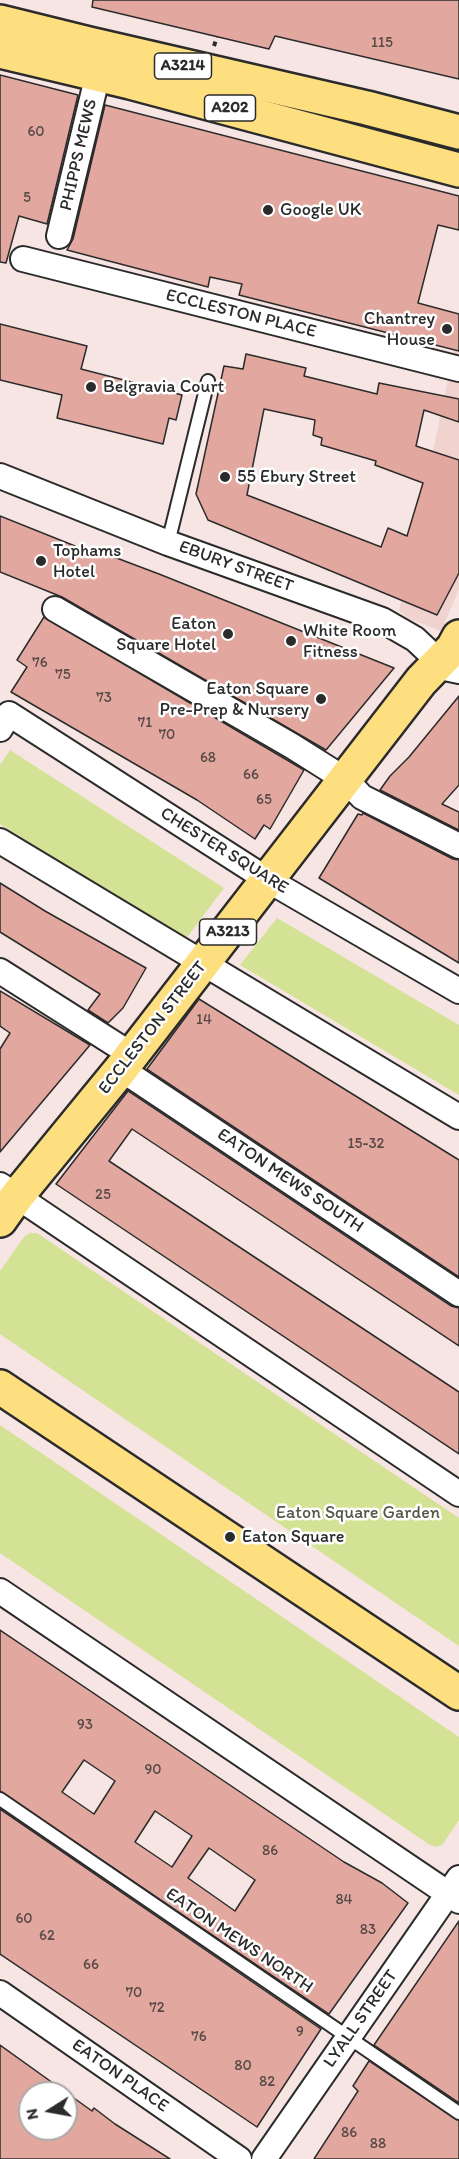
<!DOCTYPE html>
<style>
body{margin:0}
#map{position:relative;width:459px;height:2159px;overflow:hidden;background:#f6e5e2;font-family:Itim,sans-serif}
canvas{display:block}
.north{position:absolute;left:18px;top:2081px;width:60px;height:60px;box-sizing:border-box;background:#fff;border:2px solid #aaa;border-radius:50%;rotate:259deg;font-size:16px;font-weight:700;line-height:24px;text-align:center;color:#2b2b2b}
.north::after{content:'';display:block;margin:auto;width:21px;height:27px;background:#2b2b2b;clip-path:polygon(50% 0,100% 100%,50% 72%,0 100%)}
</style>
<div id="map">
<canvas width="459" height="2159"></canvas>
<div class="north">N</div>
</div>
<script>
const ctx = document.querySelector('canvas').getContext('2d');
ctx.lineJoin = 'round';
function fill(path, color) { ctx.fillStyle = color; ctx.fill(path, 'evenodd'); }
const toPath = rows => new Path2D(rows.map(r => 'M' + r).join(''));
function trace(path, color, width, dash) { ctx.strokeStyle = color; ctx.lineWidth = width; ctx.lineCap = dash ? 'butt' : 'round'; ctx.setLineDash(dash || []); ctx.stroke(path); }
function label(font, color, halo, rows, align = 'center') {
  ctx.font = font + ' Itim,sans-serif'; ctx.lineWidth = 5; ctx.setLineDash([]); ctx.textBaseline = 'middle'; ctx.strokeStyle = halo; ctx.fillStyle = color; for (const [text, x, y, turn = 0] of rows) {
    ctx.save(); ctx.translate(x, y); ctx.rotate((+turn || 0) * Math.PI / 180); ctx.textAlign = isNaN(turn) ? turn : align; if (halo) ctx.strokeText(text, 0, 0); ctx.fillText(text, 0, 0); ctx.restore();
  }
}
fill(toPath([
 [459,328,459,589,441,631,408,618,399,611]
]), '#f0d3ce');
fill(toPath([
 [10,750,224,888,185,940,0,824,0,765],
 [277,918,459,1025,459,1095,240,965],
 [30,1233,37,1233,459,1518,459,1646,0,1334,0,1271,24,1237],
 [0,1425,459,1737,459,1820,443,1844,437,1847,430,1845,0,1553]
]), '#d4e295');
const building = toPath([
 [93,0,459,0,459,79,275,36,269,49,92,7,93,0],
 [0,75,78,95,47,224,19,216,6,263,0,262,0,75],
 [105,105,459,196,459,230,438,225,418,303,459,314,459,351,239,295,242,284,210,277,208,287,67,250,73,239,105,105],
 [0,324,87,346,81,369,182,395,176,420,169,418,163,444,57,418,62,395,0,380,0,324],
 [246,354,306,368,304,376,377,394,379,383,459,399,459,422,424,410,416,446,459,460,459,573,437,615,208,520,196,494,224,366,243,369,246,354],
 [264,409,315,420,313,435,322,438,321,445,376,461,375,465,423,483,407,536,388,528,381,547,247,495,264,409],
 [0,516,85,550,106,554,159,574,394,668,326,750,62,597,0,572,0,516],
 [44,617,304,770,270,829,264,825,255,839,197,800,11,692,27,667,17,660,44,617],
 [459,696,459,785,442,804,459,812,459,830,380,790,390,776,409,757,459,696],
 [363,813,453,859,459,860,459,963,319,878,358,814,362,815,363,813],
 [0,883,45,911,146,968,123,1008,108,1023,88,1010,100,994,0,932,0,883],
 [0,991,90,1045,0,1152,0,1049,10,1033,0,1026,0,991],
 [199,999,459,1160,459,1277,147,1069,199,999],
 [128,1091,451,1306,459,1308,459,1346,132,1129,109,1161,459,1392,459,1454,56,1184,128,1091],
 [0,1630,344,1862,382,1883,408,1903,329,2014,0,1791,0,1630],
 [84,1760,115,1781,94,1814,62,1792,84,1760],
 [155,1811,192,1836,172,1867,135,1842,155,1811],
 [209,1848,255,1880,235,1911,188,1878,209,1848],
 [0,1809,321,2029,257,2127,0,1954,0,1809],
 [459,1921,459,2103,374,2045,459,1921],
 [0,2045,92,2111,94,2108,115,2124,170,2159,0,2159,0,2045],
 [30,2093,66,2093,66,2129,30,2129,30,2093],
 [369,2061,459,2121,459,2159,314,2159,358,2091,353,2086,369,2061]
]);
fill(building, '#e2a89f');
trace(building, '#2b2b2b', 1.5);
const service = toPath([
 [168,543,208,381],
 [0,1799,459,2113]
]);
const minor = toPath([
 [59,236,98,74],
 [23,259,459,369],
 [0,476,168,543,382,620,415,639,431,654,435,666,459,671],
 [55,609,292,746,346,780,362,797,459,846],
 [0,729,9,714,268,880,459,991],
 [0,841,459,1117],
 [0,971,132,1055],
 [121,1069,459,1294],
 [0,1185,459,1494],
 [0,1591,459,1901],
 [0,1993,239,2159],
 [264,2159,459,1878]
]);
const primary = toPath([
 [0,22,89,44,367,108,459,132],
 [0,1220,17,1196,121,1069,421,681,453,648,459,637],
 [0,1387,459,1693]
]);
const trunk = toPath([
 [0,51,130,82,459,170]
]);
trace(service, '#2b2b2b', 16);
trace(minor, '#2b2b2b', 28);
trace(primary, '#2b2b2b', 38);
trace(trunk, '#2b2b2b', 38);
trace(toPath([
 [214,46,217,37]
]), '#2b2b2b', 4, [4.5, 4.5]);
trace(service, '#fff', 12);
trace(minor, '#fff', 24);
trace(primary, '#fedf80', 33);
trace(trunk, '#fedf80', 33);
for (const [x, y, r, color] of [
 [268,210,6,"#2b2b2b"],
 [447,329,6,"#2b2b2b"],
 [91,387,6,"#2b2b2b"],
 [225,477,6,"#2b2b2b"],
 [41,561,6,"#2b2b2b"],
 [228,634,6,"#2b2b2b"],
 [291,641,6,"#2b2b2b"],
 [321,699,6,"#2b2b2b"],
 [230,1537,6,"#2b2b2b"]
]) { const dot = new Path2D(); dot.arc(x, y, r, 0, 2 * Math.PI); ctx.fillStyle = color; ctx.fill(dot); trace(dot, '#fff', 2); }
label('15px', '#594a48', null, [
 ["115",382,43],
 ["60",36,132],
 ["5",27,198],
 ["76",40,663],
 ["75",63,675],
 ["73",104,698],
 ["71",145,723],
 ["70",167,735],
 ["68",208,758],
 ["66",251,775],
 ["65",264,800],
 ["14",204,1020],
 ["15-32",366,1144],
 ["25",103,1195],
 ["93",85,1725],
 ["90",153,1770],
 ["86",270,1851],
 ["84",344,1900],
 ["60",24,1919],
 ["83",368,1930],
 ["62",47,1936],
 ["66",91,1965],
 ["70",134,1993],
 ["72",157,2008],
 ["9",300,2032],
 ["76",199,2037],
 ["80",243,2066],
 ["82",267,2082],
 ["86",349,2133],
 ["88",378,2144]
]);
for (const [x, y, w] of [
 [183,66,57],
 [230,108,51],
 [228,932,57]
]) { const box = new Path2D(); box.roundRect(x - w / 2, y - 13, w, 26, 4.5); ctx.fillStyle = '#fff'; ctx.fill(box); trace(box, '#2b2b2b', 1.5); }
label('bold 16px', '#2b2b2b', null, [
 ["A3214",183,66],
 ["A202",230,108],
 ["A3213",228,932]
]);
label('18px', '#2b2b2b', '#fff', [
 ["PHIPPS MEWS",79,155,-77],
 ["ECCLESTON PLACE",241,314,14],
 ["EBURY STREET",236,567,20],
 ["CHESTER SQUARE",224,851,32],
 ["ECCLESTON STREET",153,1028,-52],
 ["EATON MEWS SOUTH",290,1181,34],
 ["EATON MEWS NORTH",239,1941,34],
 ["LYALL STREET",361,2019,-55],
 ["EATON PLACE",120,2076,35]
]);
label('18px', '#2b2b2b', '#fff', [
 ["Google UK",280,210],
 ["Chantrey",435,319,"right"],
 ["House",435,340,"right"],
 ["Belgravia Court",103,387],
 ["55 Ebury Street",237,477],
 ["Tophams",53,551],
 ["Hotel",53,572],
 ["Eaton",216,624,"right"],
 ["Square Hotel",216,645,"right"],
 ["White Room",303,631],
 ["Fitness",303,652],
 ["Eaton Square",309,689,"right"],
 ["Pre-Prep & Nursery",309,710,"right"],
 ["Eaton Square",242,1537]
], 'left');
label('18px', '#555946', '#fff', [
 ["Eaton Square Garden",358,1513]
]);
</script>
